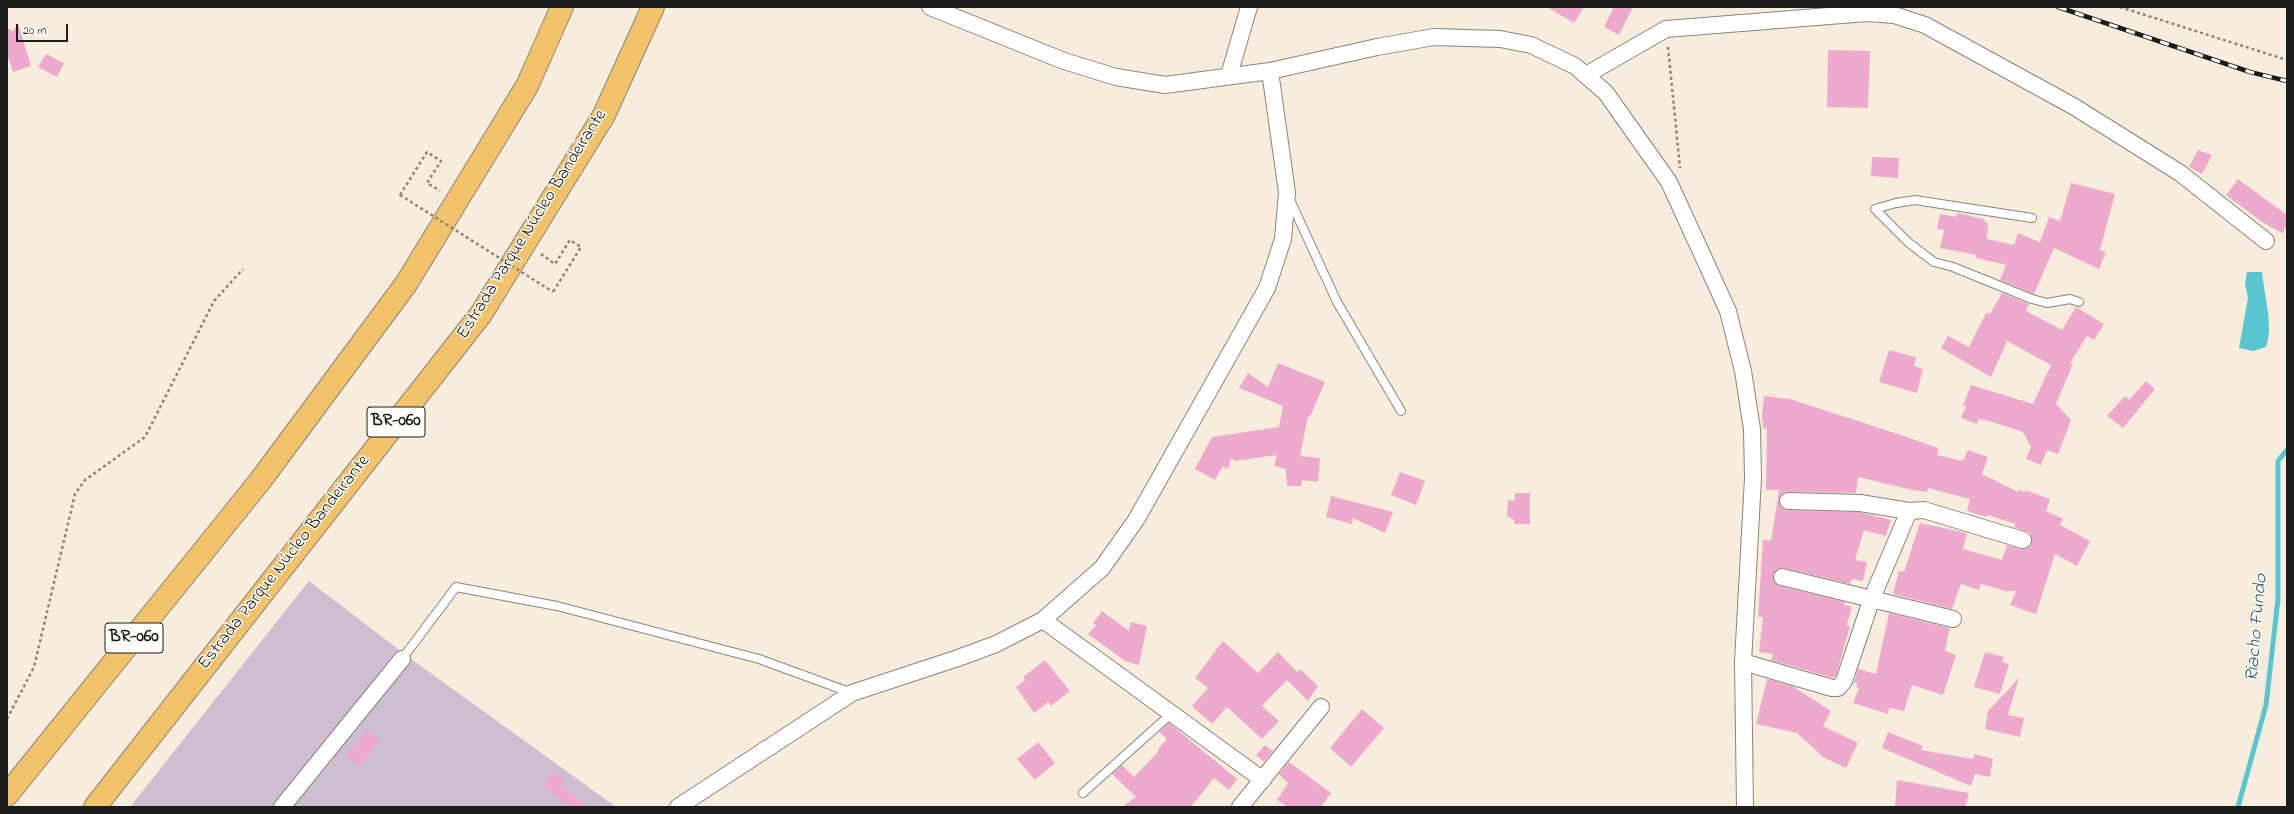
<!DOCTYPE html>
<meta charset="utf-8">
<style>
body{margin:0}
#map{position:relative;width:2294px;height:814px;overflow:hidden;background:#f8eddd;font-family:"Indie Flower",sans-serif}
canvas{display:block}
.frame{position:absolute;inset:0;border:8px solid #1c1c1c;pointer-events:none}
.scale{position:absolute;left:16px;top:24px;width:52px;height:18px;box-sizing:border-box;border:2px solid #1c1c1c;border-top:0;padding-left:5px;font-size:12px;line-height:14px;white-space:nowrap;color:#1c1c1c;-webkit-text-stroke:3px #fdfcf7;paint-order:stroke}
</style>
<div id="map">
<canvas width="2294" height="814"></canvas>
<div class="frame"></div>
<div class="scale">20 m</div>
</div>
<script>
const ctx = document.querySelector('canvas').getContext('2d');
ctx.lineJoin = 'round';
function fillPath(path, color) { ctx.fillStyle = color; ctx.fill(path, 'evenodd'); }
function trace(path, color, width, dash) { ctx.strokeStyle = color; ctx.lineWidth = width; ctx.lineCap = dash ? 'butt' : 'round'; ctx.setLineDash(dash || []); ctx.stroke(path); }
function write(font, color, halo, rows, align = 'center') {
  ctx.font = font + ' "Indie Flower",sans-serif'; ctx.lineWidth = 3; ctx.setLineDash([]); ctx.textBaseline = 'middle'; ctx.strokeStyle = halo; ctx.fillStyle = color; for (const [text, x, y, turn = 0] of rows) {
    ctx.save(); ctx.translate(x, y); ctx.rotate((+turn || 0) * Math.PI / 180); ctx.textAlign = isNaN(turn) ? turn : align; if (halo) ctx.strokeText(text, 0, 0); ctx.fillText(text, 0, 0); ctx.restore();
  }
}
fillPath(new Path2D(`
 M309 581 411 659 616 807H130Z`), '#cebed1');
fillPath(new Path2D(`
 M2247 272H2262C2264 294 2274 327 2266 347L2253 351 2239 348 2248 298 2245 284Z`), '#59c6d0');
trace(new Path2D(`
 M2238 807 2266 705 2278 599V461L2287 450`), '#59c6d0', 5);
fillPath(new Path2D(`
 M1547 7H1584L1574 23Z
 M1614 7H1633L1619 35 1604 27Z
 M18 23 31 66 13 72 7 54V28L13 31Z
 M1828 50 1870 51 1868 108 1827 107Z
 M46 54 64 63 57 77 38 67Z
 M2198 150 2212 155 2202 174 2189 167Z
 M1872 157 1899 158 1898 178 1871 176Z
 M2238 179 2287 215V226L2282 233 2262 222 2226 195Z
 M2071 183 2115 194 2100 250 2106 252 2099 269 2054 248 2034 294 2000 280 2006 265 1976 258V255L1940 248 1944 230 1937 229 1940 214 1956 217 1957 213 1983 219 1988 224 1987 239 2014 245 2018 233 2040 242 2049 217 2060 221Z
 M2002 293 2029 304 2026 311 2062 330 2076 307 2104 324 2094 340 2087 336 2070 363 2073 364 2056 404 2071 420 2058 454 2047 450 2041 465 2026 459 2031 447 2023 432 1989 421 1979 419 1977 424 1961 418 1966 406 1963 405 1971 385 2033 404 2051 365 2007 341 1991 377 1941 348 1948 336 1969 347 1986 313 1990 314Z
 M1889 350 1916 357 1914 366 1923 369 1917 393 1879 382Z
 M1278 363 1325 382 1310 417 1308 416 1300 456 1320 458 1318 482 1302 480 1301 486H1287L1286 469 1274 466 1277 455 1235 461 1231 458 1228 469 1223 466 1215 480 1195 469 1212 437 1279 427 1283 406 1239 388 1248 373 1268 387Z
 M2146 381 2155 389 2123 428 2107 416 2125 396 2129 400Z
 M1764 396 1790 399 1904 436 1938 448 1937 455 1963 461 1968 450 1988 457 1982 474 2018 492 2019 490 2025 492V490L2050 499 2046 511 2063 519 2060 525 2090 541 2077 566 2055 554 2036 614 2010 605 2016 591H2005L1981 584 1979 590 1961 584 1952 609 1893 594 1899 571 1904 572 1920 523 1967 533 1963 549 2002 560 2007 545 2021 549 2030 547 2032 538 2030 533 2014 527 2016 524 1988 515 1987 517 1967 511 1970 499 1928 488 1927 492 1908 489 1858 477 1856 493 1784 492 1779 501 1783 509 1787 510 1859 512 1891 520 1886 536 1864 530 1855 560 1867 562 1863 581 1852 579 1850 584 1784 568H1779L1773 574V580L1780 586 1845 602 1844 605 1852 607 1847 625 1850 626 1836 676 1833 678 1771 660 1773 654 1759 652 1763 617H1758L1763 540 1771 541 1779 490H1766L1767 429 1763 428 1762 416Z
 M1400 472 1425 481 1416 505 1391 495Z
 M1515 493H1530V524H1514V520L1507 516 1508 500 1515 501Z
 M1331 496 1393 512 1385 533 1353 518 1352 524 1326 517Z
 M1102 611 1129 631 1131 622 1147 626 1139 665 1125 661 1088 634 1096 625 1093 623Z
 M1889 613 1950 628 1945 651 1956 655 1943 695 1912 685 1904 711 1889 708 1888 714 1853 703 1859 688 1856 687 1858 683H1854L1858 669 1876 674Z
 M1223 641 1258 673 1278 652 1297 672 1300 669 1318 686 1308 701 1287 680 1262 706 1279 721 1262 739 1227 707 1212 724 1192 706 1208 688 1195 678Z
 M1985 652 2004 657 2002 662 2009 664 2000 694 1974 687Z
 M1045 660 1070 691 1051 706 1048 702 1034 713 1016 687 1025 680 1023 677Z
 M2019 678 2008 715 2024 718 2020 737 1985 729 1988 711Z
 M1767 679 1792 686 1831 711 1823 726 1858 743 1846 768 1823 757 1797 733 1756 724Z
 M1362 709 1384 728 1351 767 1330 748Z
 M1169 723 1237 779 1229 790 1214 778 1191 807H1122L1136 797 1112 774 1122 765 1134 777 1159 751 1158 749 1167 739 1159 732Z
 M367 730 380 740 360 766 346 756Z
 M1888 732 1923 746 1921 750 1973 759 1975 754 1993 759 1990 777 1975 774 1971 786 1882 748Z
 M1038 742 1055 763 1035 780 1017 759Z
 M1265 745 1273 751 1264 762 1256 755Z
 M1289 762 1331 793 1321 807H1288L1277 800 1288 783 1279 774Z
 M553 772 564 781 562 784 588 807H570L543 786Z
 M1897 780 1969 793 1965 807H1895Z`), '#edaacc');
const lane = new Path2D(`
 M1290 200 1337 302 1401 411
 M2032 218 1915 200 1896 203 1875 209 1909 243 1934 262 1953 267 2032 299 2047 303 2070 299 2079 302
 M402 659 456 587 557 606 759 659 852 693
 M1083 793 1172 713`);
const street = new Path2D(`
 M930 7 1064 61 1116 77 1165 85 1270 71 1377 47 1434 37 1500 39 1531 45 1575 66 1606 93 1669 182 1728 311 1743 371 1752 429 1753 478 1743 662 1745 807
 M1229 75 1249 7
 M1586 75 1666 29 1867 13 1894 15 1925 25 2073 106 2180 173 2266 241
 M1788 501 1860 503 1909 511
 M1782 577 1953 619
 M1043 620 1263 780
 M1743 662 1832 688H1838L1844 681 1872 598 1909 511 1924 510 2023 540
 M282 807 402 659
 M678 807 852 693 958 658 996 644 1043 620 1102 568 1136 520 1267 288 1283 239 1287 193 1270 71
 M1240 807 1321 707`);
const highway = new Path2D(`
 M7 795 260 481 406 284 527 86 562 7
 M95 807 481 314 604 115 653 7`);
trace(lane, '#8a847c', 10);
trace(street, '#8a847c', 18);
trace(highway, '#8a847c', 24);
trace(new Path2D(`
 M2120 7 2287 60
 M1668 47 1680 168
 M400 195 427 152 441 161 427 183 440 191
 M541 254 555 264 570 240 581 247 553 292
 M7 719 34 667 75 494 85 480 145 437 214 301 243 269`), '#8a847c', 2.5, [3, 3]);
trace(lane, '#fff', 8);
trace(street, '#fff', 16);
trace(highway, '#f2c36a', 22);
const rail = new Path2D(`
 M2058 7 2250 72 2287 81`);
trace(rail, '#1c1c1c', 4.5);
trace(rail, '#fdfcf7', 3, [9]);
trace(new Path2D(`
 M400 195 553 292`), '#8a847c', 2.5, [3, 3]);
for (const [x, y, w] of [
 [396,422,58],
 [134,638,58]
]) { const box = new Path2D(); box.roundRect(x - w / 2, y - 15, w, 30, 3); ctx.fillStyle = '#fdfcf7'; ctx.fill(box); trace(box, '#1c1c1c', 1); }
write('bold 17px', '#1c1c1c', null, [
 ["BR-060",396,422],
 ["BR-060",134,638]
]);
write('18px', '#1c1c1c', '#fdfcf7', [
 ["Estrada Parque Núcleo Bandeirante",533,225,-58],
 ["Estrada Parque Núcleo Bandeirante",285,563,-52]
]);
write('italic 19px', '#346064', '#fdfcf7', [
 ["Riacho Fundo",2258,628,-85]
]);
</script>
